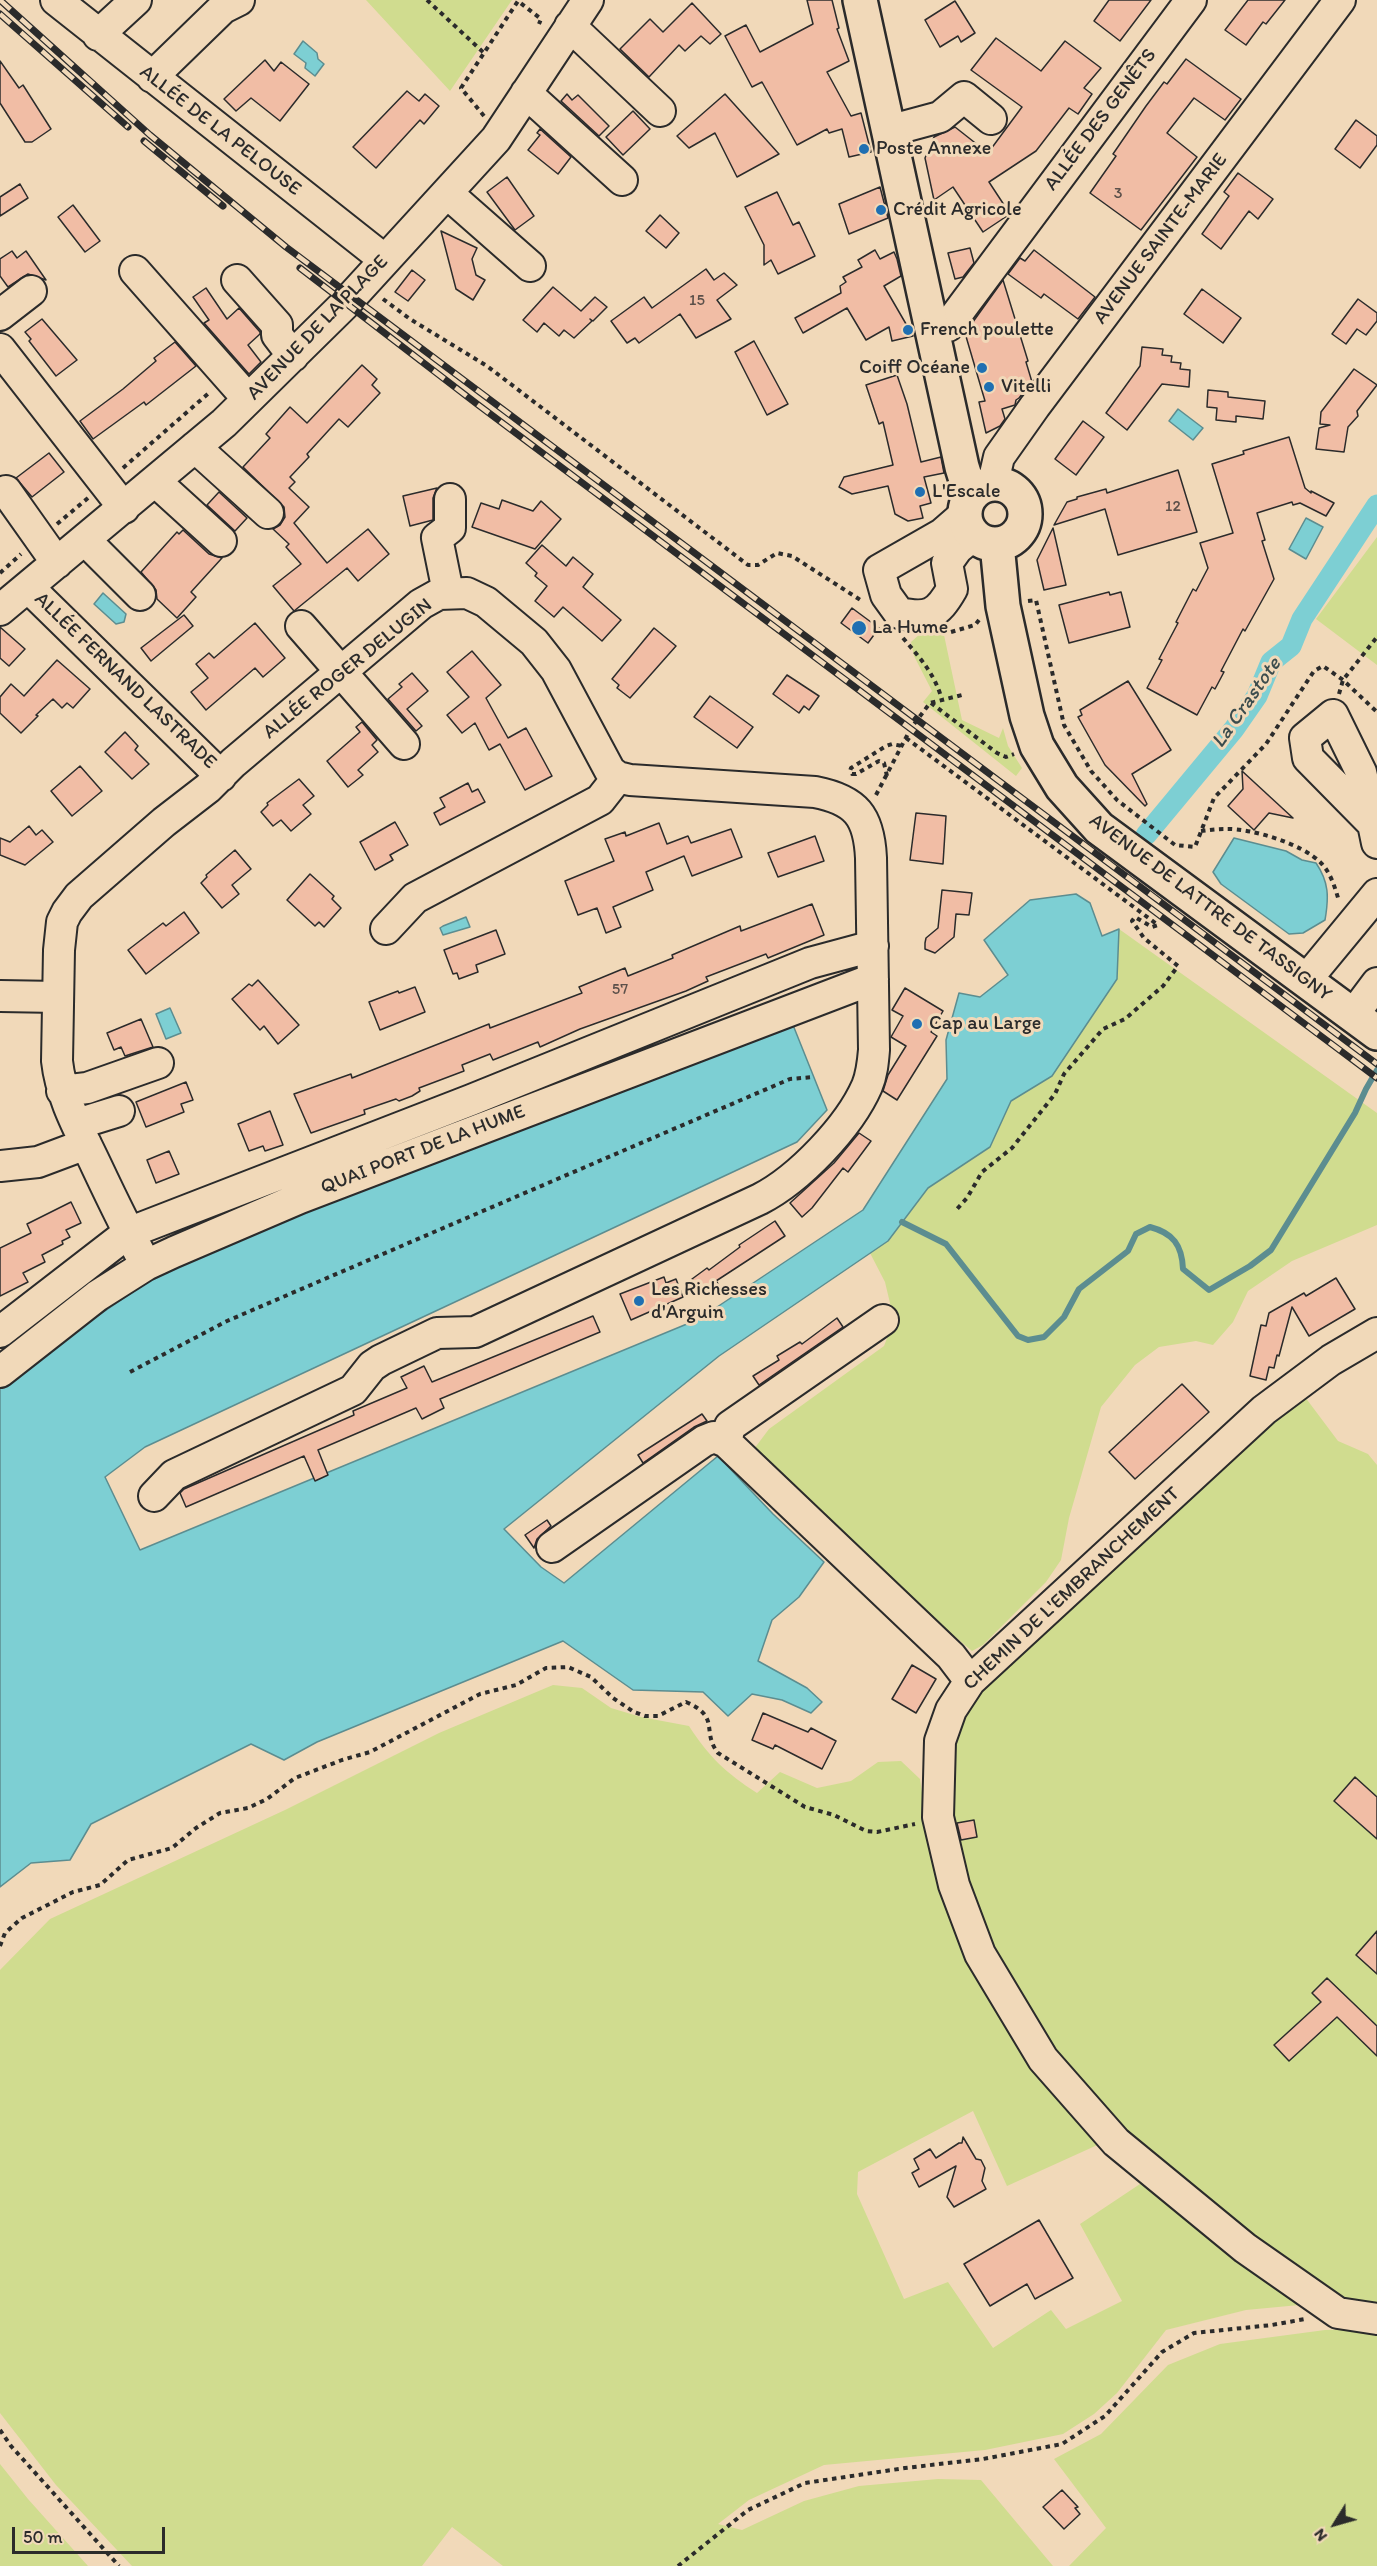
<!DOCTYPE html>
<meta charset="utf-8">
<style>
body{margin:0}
#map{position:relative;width:1377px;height:2566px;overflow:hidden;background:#f1d9b9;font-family:Itim,sans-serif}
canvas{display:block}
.north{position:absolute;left:1305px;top:2494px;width:60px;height:60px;-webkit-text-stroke:4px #f1d9b9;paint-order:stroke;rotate:233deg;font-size:16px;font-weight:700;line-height:24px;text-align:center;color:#2b2b2b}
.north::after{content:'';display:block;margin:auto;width:21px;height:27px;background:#2b2b2b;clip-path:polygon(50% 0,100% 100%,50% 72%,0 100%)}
.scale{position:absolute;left:12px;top:2527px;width:153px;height:27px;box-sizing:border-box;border:3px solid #2b2b2b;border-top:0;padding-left:8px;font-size:18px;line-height:21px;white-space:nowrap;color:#2b2b2b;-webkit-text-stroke:4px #f1d9b9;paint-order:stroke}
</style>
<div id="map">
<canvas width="1377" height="2566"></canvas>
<div class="north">N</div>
<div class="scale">50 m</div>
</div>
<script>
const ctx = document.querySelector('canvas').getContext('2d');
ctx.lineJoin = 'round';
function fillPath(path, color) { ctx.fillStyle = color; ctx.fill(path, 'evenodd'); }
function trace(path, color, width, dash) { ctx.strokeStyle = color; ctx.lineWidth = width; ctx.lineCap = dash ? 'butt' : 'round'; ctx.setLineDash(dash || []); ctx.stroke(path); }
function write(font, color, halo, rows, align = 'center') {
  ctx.font = font + ' Itim,sans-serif'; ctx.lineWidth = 6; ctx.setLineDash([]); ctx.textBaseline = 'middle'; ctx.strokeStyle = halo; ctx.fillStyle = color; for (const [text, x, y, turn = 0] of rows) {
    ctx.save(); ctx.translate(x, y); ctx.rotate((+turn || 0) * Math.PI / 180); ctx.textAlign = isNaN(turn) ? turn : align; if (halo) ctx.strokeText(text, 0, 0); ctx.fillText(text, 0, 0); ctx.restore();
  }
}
fillPath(new Path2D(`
 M366 0H512L450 91Z
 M1377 537V665L1316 619Z
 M940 616 962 720 999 738 1003 728 1008 746 1022 768 1016 776 923 702 932 691 914 656 911 642Z
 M1119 929 1377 1113V1225L1292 1261 1248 1291 1233 1322 1213 1345 1196 1341 1159 1347 1135 1365 1101 1407 1069 1518 1061 1560 1046 1582 983 1645 972 1651 874 1568 754 1449 769 1429 884 1346 894 1320 885 1282 870 1253 888 1241 928 1188 990 1147 1011 1101 1052 1076 1117 979Z
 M1296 1385 1338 1441 1368 1454 1377 1465V2319L1245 2248 1043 2059 954 1885 944 1726Z
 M553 1685 582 1688 611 1708 641 1717 689 1726C709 1757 726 1773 757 1793L780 1772 817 1788 851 1781 878 1762 901 1761 920 1779 932 1860 984 1985 1104 2142 1007 2186 973 2111 858 2172 857 2194 904 2299 948 2282 993 2348 1051 2310 1066 2329 1122 2301 1080 2224 1146 2180 1310 2304 1246 2310 1166 2330 1117 2393 1094 2414 1063 2434 985 2450 824 2465 749 2500 718 2524 742 2530 804 2501 859 2486 938 2479 981 2480 1053 2566H503L452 2527 422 2566H132L56 2485 0 2413V1970L50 1919 285 1810 439 1733Z
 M1354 2329 1377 2333V2566H1069L1106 2528 1054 2459 1101 2434 1168 2365 1220 2344 1325 2330Z
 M0 2464 28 2499 88 2566H0Z`), '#d0dc8f');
const water = new Path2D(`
 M303 41 317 53 318 59 324 64 315 76 305 68 306 63 294 54Z
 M1178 409 1203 428 1193 440 1169 421Z
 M1306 518 1323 527 1306 559 1289 549Z
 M103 593 126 614 124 622 116 624 94 604Z
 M1234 838 1286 851 1302 860 1316 863C1329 882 1329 897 1325 920L1303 933 1289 934 1221 884 1213 872Z
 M1076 894 1090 903 1102 936 1119 929 1117 979 1052 1076 1011 1101 990 1147 928 1188 888 1241 719 1356 504 1529 541 1567 564 1583 718 1456 773 1514 824 1562 799 1597 772 1620 758 1661 807 1688 822 1702 811 1713 782 1700 752 1694 728 1716 703 1692 633 1690 563 1641 317 1742 284 1760 251 1744 91 1824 70 1860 31 1863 0 1887V1382L186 1256 793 1025 827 1110 797 1142 145 1447 105 1477 140 1550 699 1319 863 1210 947 1079 946 1040 959 993 980 997 1008 975 984 940 1030 900Z
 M466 917 470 927 443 935 440 928 443 926Z
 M170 1008 181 1033 166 1039 156 1014Z`);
fillPath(water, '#7dcfd3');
trace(water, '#5c8d90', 1.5);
trace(new Path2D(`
 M902 1222 946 1244 1018 1336 1028 1340 1044 1337 1064 1317 1079 1289 1128 1251 1136 1234 1150 1227C1173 1233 1182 1245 1183 1269L1209 1290 1250 1266 1271 1250 1355 1113 1366 1089 1377 1070`), '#5c8d90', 6);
trace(new Path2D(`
 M1146 835 1234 729 1257 696 1271 662 1291 646 1302 619 1377 505`), '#7dcfd3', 21);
const building = new Path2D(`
 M807 0H832L839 28 837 29 849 61 827 72 851 116 861 113 871 152 849 157 842 129 829 133 827 129 797 145 762 82 752 87 725 36 746 25 760 52 813 24Z
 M1109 0H1151L1120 41 1094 21Z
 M1248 0H1285L1266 24 1263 22 1246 45 1225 30Z
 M955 1 975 33 961 42 958 36 940 47 925 20Z
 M692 3 721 34 710 44 701 36 685 51 679 45 649 77 620 49 650 19 663 32Z
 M996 38 1041 71 1065 41 1101 68 1084 88 1092 94 1078 114 1069 108 1036 151 989 182 1010 214 983 232 953 187 934 200 925 158 934 137 955 127 988 153 1022 107 971 70Z
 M1186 59 1241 99 1225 120 1194 98 1167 133 1197 157 1141 230 1090 193 1116 156 1113 154 1146 106 1164 82 1167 84Z
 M265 60 274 71 281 62 309 84 280 121 251 98 236 111 224 99Z
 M0 61 19 88 23 85 51 129 32 142H25L0 103Z
 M407 91 419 101 425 94 439 106 424 124 420 120 376 168 353 147Z
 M567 94 572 100 578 95 609 126 599 136 561 101Z
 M725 94 779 154 737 177 715 133 689 148 677 136Z
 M633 111 650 129 623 155 606 137Z
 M1356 120 1377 136V145L1360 168 1335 149Z
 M540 129 571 157 558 174 528 150 540 135 537 133Z
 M1238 173 1273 199 1258 219 1249 211 1221 249 1202 234 1229 196 1224 192Z
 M507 177 534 216 515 230 487 192Z
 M20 184 28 198 0 216V197Z
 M880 187 888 218 849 234 839 204Z
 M777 192 793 225 799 222 815 256 778 274 771 260 764 265V245L745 207Z
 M73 205 100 241 85 252 58 217Z
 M660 215 679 233 666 248 646 231Z
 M441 231 477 248 472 259 476 275 485 280 473 300 456 289Z
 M970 248 974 263 963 277 955 279 948 253Z
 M875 250 880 259 894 252 897 259 901 276 884 286 913 336 892 341 889 327 866 340 847 308 803 333 795 318 841 293 840 286 846 282 843 277 862 267 858 260Z
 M1034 250 1095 297 1078 319 1044 294 1041 298 1008 274 1020 258 1025 261Z
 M12 251 17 258 26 251 46 280 28 274 8 287 0 276V259Z
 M706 269 714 280 724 273 737 285 717 300 731 319 696 338 680 314 639 343 635 338 627 343 611 321 644 297 652 308Z
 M412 270 425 280 408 301 395 292Z
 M1003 280 1028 361 1026 362 1032 382 1019 398 1016 400 1015 405 1002 409 1005 419 1000 426 986 433 979 402 985 401 965 333Z
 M553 287 581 311 595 297 607 307 593 321 590 319 592 321 574 338 564 330 559 336 544 323 537 332 523 320Z
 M206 288 227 319 239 308 260 332V334L248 345 261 362 249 374 204 323 209 320 193 297Z
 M1202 289 1241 318 1223 343 1184 314Z
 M1358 299 1377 313V321L1366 335 1357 329 1346 344 1332 334Z
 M42 319 77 360 56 376 29 341 31 339 25 332Z
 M754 341 788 404 767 415 735 352Z
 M175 342 196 366 146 405 144 402 93 439 80 421 123 389 156 361 154 358Z
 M1142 347 1163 349 1162 355 1172 356 1171 362 1181 363 1180 369 1190 370 1189 387 1162 384 1127 430 1106 413 1140 366Z
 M362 365 377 379 372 385 380 393 348 427 339 419 307 454 309 457 290 477 295 482 289 488 309 507 294 523 327 563 368 529 389 554 358 581 347 568 294 611 273 586 301 564 286 547 289 544 273 529 280 525 285 517 284 507 243 467 270 438 266 434 290 407 307 423Z
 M1354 369 1377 385 1357 411 1358 416 1348 427 1344 452 1316 449 1319 428 1330 425 1320 424 1321 412Z
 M897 375 907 404 921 462 941 457 944 473 924 477 931 503 920 506 923 518 908 521 895 514 888 486 852 494 839 487 844 477 893 465 883 422 879 424 866 385Z
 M1208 390 1228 392V397L1265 401 1263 419 1236 416V422L1216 420 1217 408 1207 407Z
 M1083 421 1104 437 1076 475 1055 459Z
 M1289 437 1305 488 1311 493V491L1334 503 1326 516 1300 503 1293 505 1292 502 1257 513 1265 540 1262 541 1274 579 1245 631 1243 629 1221 671 1224 672 1215 689 1212 687 1197 715 1147 688 1162 660 1159 659 1178 623 1176 622 1193 589 1196 591 1208 568 1200 543 1233 533 1212 464 1244 454 1243 451Z
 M49 453 64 472 32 497 16 478Z
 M1178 470 1197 532 1118 555 1105 509 1054 525 1067 502 1077 499V497L1106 489 1107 493Z
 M437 488 433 498V520L410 526 403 496Z
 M219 492 247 518 235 531 207 505Z
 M502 500 533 511 541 501 561 519 535 549 472 527 481 503 499 509Z
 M1053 528 1066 585 1044 590 1037 560Z
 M183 530 209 554 222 558 191 592 196 597 177 618 157 599 156 590 141 572 177 532 179 534Z
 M542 545 566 566 573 557 593 574 583 587 621 620 602 641 563 607 554 617 535 601 547 586 535 576 537 573 526 563Z
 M1109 592 1110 595 1121 592 1130 627 1069 643 1059 605Z
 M852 608 879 628 868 643 841 623Z
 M184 615 193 626 151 661 141 648Z
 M255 623 285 658 263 677 255 668 206 710 191 692 208 678 196 664 209 653 214 658Z
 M0 627 25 649 9 666 0 658Z
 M654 628 676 646 630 698 617 688 619 685 612 679Z
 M472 651 501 685 486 698 508 738 526 728 552 776 525 790 500 744 489 750 475 723 462 733 447 715 469 697 447 672Z
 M57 660 90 689 73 708 67 703 62 708 53 699 36 715 38 716 21 733 0 713V697L11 684 24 696Z
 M412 673 428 691 407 709 422 726 416 731 388 699 402 687 399 684Z
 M787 675 819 696 809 710 804 706 799 713 773 694Z
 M1128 681 1171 750 1132 774 1147 804 1145 806 1105 765 1078 717 1082 715 1080 710Z
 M710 696 753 727 737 748 694 717Z
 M362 722 377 740 372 745 378 752 358 770 363 775 348 787 327 761 360 732 356 727Z
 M125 732 138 746 135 750 149 764 132 779 105 752Z
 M80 766 102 791 72 816 51 791Z
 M1242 771 1293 818 1269 813 1254 830 1228 806 1243 789Z
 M299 779 314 796 303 805 311 814 291 831 281 820 273 826 261 812 268 805 267 803Z
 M468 783 472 792 478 789 485 802 440 825 434 813 445 807 440 798Z
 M916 813 946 816 943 864 910 860Z
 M395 822 408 845 390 855 393 860 375 870 360 842Z
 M659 823 667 844 688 836 691 843 731 829 742 857 692 876 684 856 646 872 653 890 613 907 621 927 606 933 597 908 578 915 565 881 614 861 605 839 625 832 626 836Z
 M29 826 36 835 42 830 53 842 25 865 0 855V838L10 842Z
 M815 836 824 861 778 877 768 853Z
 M235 850 251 869 232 885 239 894 222 908 201 883 207 877 206 875Z
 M310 874 334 896 332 899 341 908 324 927 319 922 315 926 287 900Z
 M942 890 972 893 969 915 956 914 954 937 935 953 925 949V943L926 938 938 928Z
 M812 904 824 935 768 958 766 954 706 977 708 981 686 991 580 1029 540 1047 538 1042 493 1060 490 1054 462 1065 464 1071 419 1088 420 1091 412 1096 399 1101 396 1099 364 1110 365 1114 311 1133 294 1094 351 1074 352 1078 489 1024 490 1028 582 993 579 987 625 968 628 976 673 958 672 955 740 926 741 931Z
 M184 912 199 933 146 974 128 950 163 923 166 926Z
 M496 930 505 954 476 965 478 972 459 979 457 973 453 974 444 950Z
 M258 980 299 1025 278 1044 264 1026 260 1030 232 999 249 984 252 986Z
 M415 987 425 1012 380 1030 369 1002 398 991 399 993Z
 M905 988 943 1011 931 1032 937 1036 897 1100 883 1091 888 1075 906 1046 891 1037 903 1016 892 1010Z
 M141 1019 153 1047 125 1056 121 1047 114 1050 107 1033Z
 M186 1082 193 1100 181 1104 184 1112 146 1127 136 1102Z
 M270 1111 283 1145 265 1151 263 1146 249 1151 238 1124Z
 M859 1133 871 1141 848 1172 843 1168 812 1208 802 1217 790 1203 834 1163Z
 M169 1151 179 1174 156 1183 147 1160Z
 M71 1202 81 1223 66 1230 70 1237 62 1241 63 1244 42 1255 45 1262 23 1273 28 1282 0 1296V1248L31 1233 27 1224Z
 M775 1221 785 1236 716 1281 721 1288H709L701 1294 692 1279 707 1268 709 1270 740 1247 739 1245Z
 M664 1277 666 1283 676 1279 683 1297 631 1320 620 1294Z
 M1336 1278 1355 1309 1309 1336 1292 1307 1279 1356 1277 1355 1274 1368 1269 1367 1266 1380 1250 1376 1261 1325 1266 1326 1269 1313 1304 1293 1306 1296Z
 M593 1316 600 1332 440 1399 444 1408 422 1419 416 1408 318 1450 328 1475 315 1481 304 1456 186 1507 180 1493 184 1489 354 1415 353 1411 407 1388 401 1377 424 1366 432 1382Z
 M837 1318 843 1327 759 1385 753 1376 779 1360 777 1356 800 1342 802 1344Z
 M1182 1384 1209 1412 1135 1479 1109 1452Z
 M702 1414 707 1421 694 1427 643 1463 638 1455Z
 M547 1520 551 1526 537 1539 534 1548 525 1535Z
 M912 1665 936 1679 916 1713 892 1699Z
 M763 1713 808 1732 811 1728 836 1741 822 1769 775 1745 773 1749 752 1740Z
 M1355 1777 1377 1797V1839L1334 1801Z
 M974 1820 977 1837 961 1840 957 1823Z
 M1377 1931V1974L1356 1955Z
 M1327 1978 1377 2026V2056L1337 2017 1289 2061 1274 2045 1321 2002 1312 1993Z
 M963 2137 976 2159 981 2160 985 2168 982 2181 986 2189 954 2207 947 2197 956 2166 919 2187 912 2173 919 2169 914 2159 930 2149 936 2158 959 2143H962Z
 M1039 2220 1073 2278 1035 2299 1027 2284 990 2306 964 2264Z
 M1062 2490 1078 2507 1075 2508 1080 2514 1064 2529 1043 2507Z`);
fillPath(building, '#f1bda5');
trace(building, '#2b2b2b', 1.5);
const minor = new Path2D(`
 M56 0 385 260
 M570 26 660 111
 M98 35 136 0
 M152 77 223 8 239 0
 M526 93 622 180
 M903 127 940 117 964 97 991 119
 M447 193 530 266
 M135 271 248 399
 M237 280 277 325V335L293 356
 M0 315 31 291
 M948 326 1191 0
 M0 349 124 508
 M195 447 268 513
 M155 481 221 541
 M993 483 999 457 1035 406 1340 0
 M6 491 57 563
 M965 514 942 534 879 570 886 595 899 613C928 619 937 615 952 589L947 563 957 549 974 535
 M85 540 140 595
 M28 587 221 776
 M448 592 437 538 450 528V499
 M0 610 224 423 345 304 496 139 588 0
 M301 626 404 744
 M1373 824 1308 758 1305 738 1333 715 1361 772 1372 819 1377 843
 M386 929 415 898 600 800 618 777
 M1306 980 1377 894
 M0 996 58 997
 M1353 1015 1377 983
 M62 1091 87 1088 158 1063
 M77 1124 119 1111
 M0 1166 38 1162 86 1144
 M146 1265C128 1232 112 1199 96 1165 80 1131 61 1098 57 1061L59 950 62 922 67 912 79 896 164 822 208 788 233 763 421 604 439 594 467 593 486 602 534 642 556 670 610 771 618 777 630 780 815 792C856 800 869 816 871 858L874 1050C873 1062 872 1074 867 1086 849 1127 799 1179 760 1199L475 1332 437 1333 381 1360 372 1366 353 1390 174 1475 154 1496
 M0 1332 128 1233 471 1100 810 963 873 946
 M1377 1333 1331 1360 1264 1410 970 1681 951 1710 940 1741 938 1817 954 1885 980 1954 1043 2059 1116 2142 1245 2248 1338 2313 1377 2319
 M0 1372 97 1296 146 1265 174 1252 300 1198 873 979
 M726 1442 730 1426 883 1320
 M552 1547 704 1441 714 1437 726 1442 951 1656 970 1681`);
const major = new Path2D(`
 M860 0 962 467 971 496
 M965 514a30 30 0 1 1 60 0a30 30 0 1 1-60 0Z
 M997 544 1003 606 1027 716 1037 746 1062 787 1099 828 1377 1033`);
trace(minor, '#2b2b2b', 34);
trace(major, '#2b2b2b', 38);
trace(new Path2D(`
 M427 0 484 53
 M484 116 461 88 518 1 541 19 539 24
 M383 299 410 319 487 366 748 565H758L777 553 792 556 862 601
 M123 468 210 392
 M57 524 88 498
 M0 573 21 554
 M1028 601 1036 600 1064 725 1091 771 1117 800 1175 845 1195 847 1214 798 1266 744 1314 671 1323 666 1343 680 1377 712
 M951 632 975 625 979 620
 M903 638C920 658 935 674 942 700
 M1339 694 1343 680 1377 637
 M931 703 997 753 1006 757 1014 754
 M906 738 1158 925 1152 927 1135 917 1132 921 1144 938 1178 966 1163 986 1125 1019 1103 1029 1064 1074 1055 1094 1012 1148 982 1172 967 1198 957 1209
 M887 776 884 763 879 761 856 774H852L850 771 851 768 886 746 892 744 902 746
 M876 795 911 728 930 703 962 695
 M1201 831C1209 830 1217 829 1225 829 1251 828 1303 844 1321 863 1331 873 1335 888 1339 901
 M130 1372 227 1321 790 1079 814 1077
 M0 1946 5 1933 22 1918 73 1892 100 1885 128 1860 172 1848 196 1828 220 1813 248 1808 267 1799 295 1778 342 1760 370 1752 480 1694 516 1685 546 1668 568 1667 591 1677 613 1698 634 1712 645 1716H658L686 1702C721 1717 701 1731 718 1753L805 1807 834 1815 866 1831 877 1832 915 1824
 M0 2430 11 2446 119 2566
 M678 2566 748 2510 805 2483 905 2468 983 2459 1062 2444 1105 2416 1162 2352 1194 2333 1272 2325 1305 2319`), '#2b2b2b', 4, [4.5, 4.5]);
trace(minor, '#f1d9b9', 30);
trace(major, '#f1d9b9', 33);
const rail = new Path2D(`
 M0 0 150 135 286 247 1377 1064
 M0 14 128 127
 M144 141 223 206
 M300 268 477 404 1377 1078`);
trace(rail, '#2b2b2b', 7);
trace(rail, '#f1d9b9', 4.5, [14]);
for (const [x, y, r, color] of [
 [864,149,6,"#1f6fb2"],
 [881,210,6,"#1f6fb2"],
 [908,330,6,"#1f6fb2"],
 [982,368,6,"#1f6fb2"],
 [989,387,6,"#1f6fb2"],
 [920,492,6,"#1f6fb2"],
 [859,628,8,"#1f6fb2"],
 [917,1024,6,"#1f6fb2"],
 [639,1301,6,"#1f6fb2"]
]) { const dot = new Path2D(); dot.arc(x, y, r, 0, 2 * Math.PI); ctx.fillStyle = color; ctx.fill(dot); trace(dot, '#f1d9b9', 2); }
write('16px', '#5c504a', null, [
 ["3",1118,194],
 ["15",697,301],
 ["12",1173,507],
 ["57",620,990]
]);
write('20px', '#2b2b2b', '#f1d9b9', [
 ["ALLÉE DES GENÊTS",1101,120,-53],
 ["ALLÉE DE LA PELOUSE",220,131,38],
 ["AVENUE SAINTE-MARIE",1161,239,-53],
 ["AVENUE DE LA PLAGE",318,328,-46],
 ["ALLÉE ROGER DELUGIN",348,669,-39],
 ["ALLÉE FERNAND LASTRADE",125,681,44],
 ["AVENUE DE LATTRE DE TASSIGNY",1210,908,37],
 ["QUAI PORT DE LA HUME",423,1150,-21],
 ["CHEMIN DE L'EMBRANCHEMENT",1072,1589,-43]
]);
write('20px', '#2b2b2b', '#f1d9b9', [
 ["Poste Annexe",876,149],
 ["Crédit Agricole",893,210],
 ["French poulette",920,330],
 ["Coiff Océane",970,368,"right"],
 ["Vitelli",1001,387],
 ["L'Escale",932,492],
 ["La Hume",872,628],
 ["Cap au Large",929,1024],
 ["Les Richesses",651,1290],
 ["d'Arguin",651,1313]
], 'left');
write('italic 21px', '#3b4c4d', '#f1d9b9', [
 ["La Crastote",1247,703,-55]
]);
</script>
